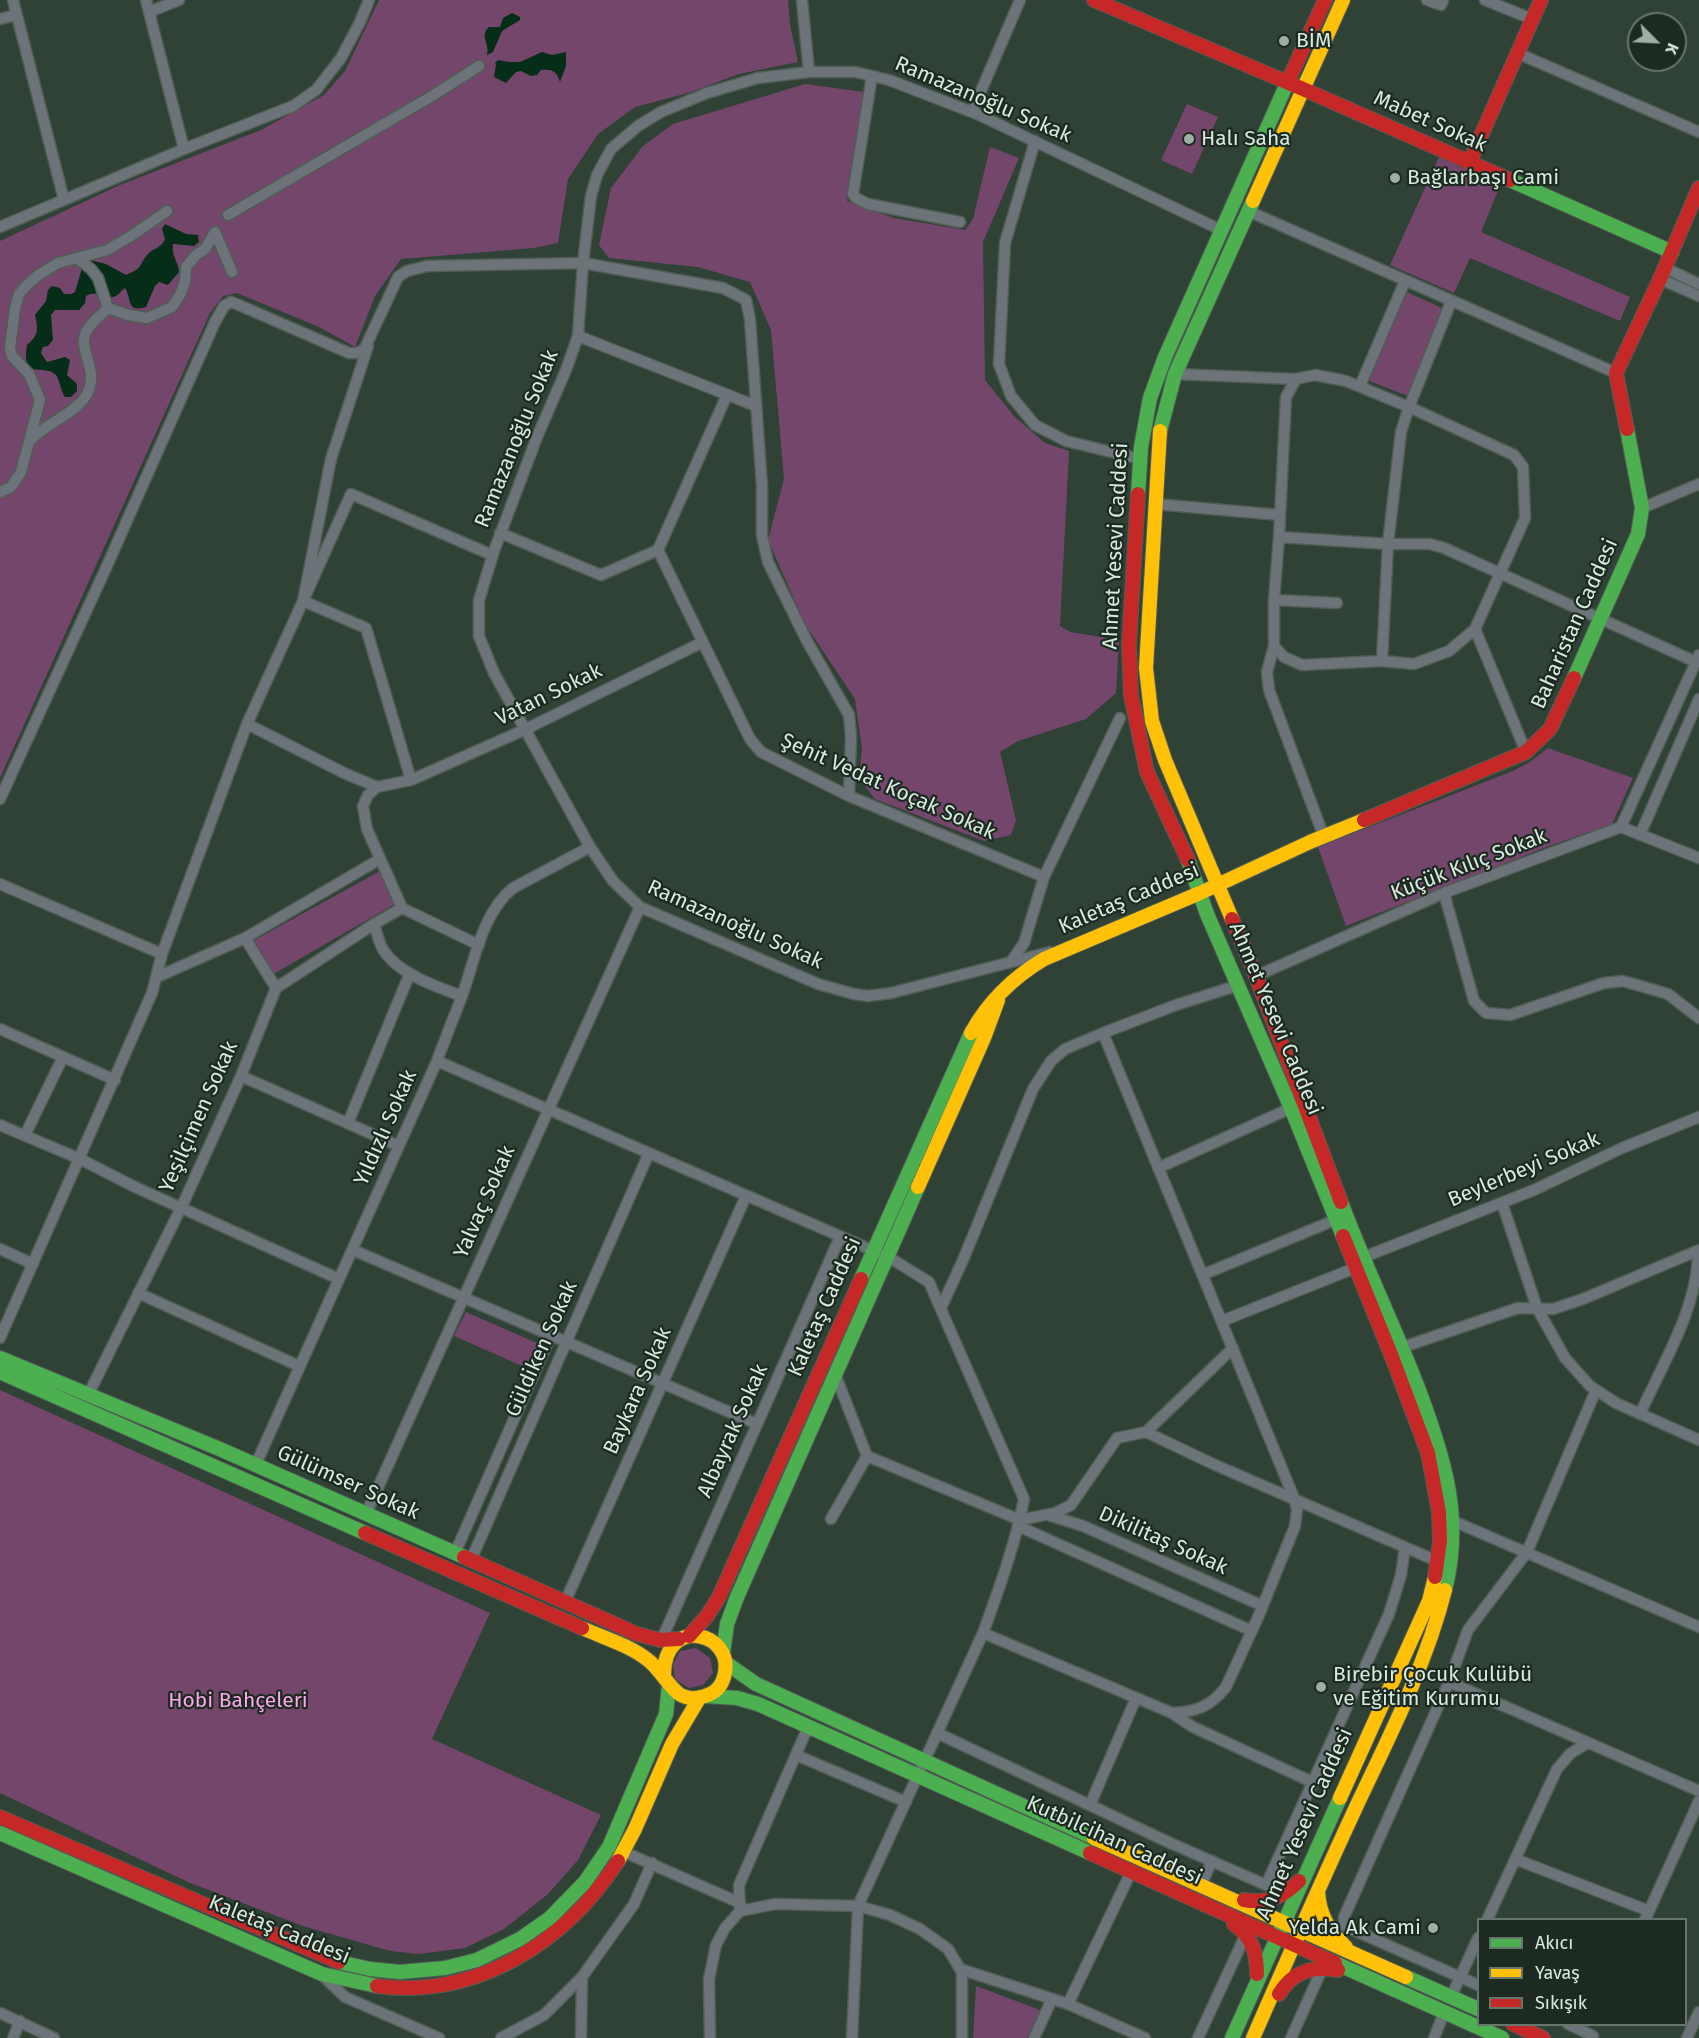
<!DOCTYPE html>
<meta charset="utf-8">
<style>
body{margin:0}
#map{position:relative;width:1699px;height:2038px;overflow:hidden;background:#304136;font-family:"Fira Sans",sans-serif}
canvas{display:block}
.legend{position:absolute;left:1477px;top:1918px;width:210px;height:108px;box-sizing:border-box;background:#1c2a21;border:2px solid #67766c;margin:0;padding:8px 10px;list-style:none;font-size:18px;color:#d8e9dd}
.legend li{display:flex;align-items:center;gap:12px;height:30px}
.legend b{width:30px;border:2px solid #67766c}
.north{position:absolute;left:1627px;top:12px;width:60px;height:60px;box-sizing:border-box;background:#1c2a21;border:2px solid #67766c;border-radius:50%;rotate:114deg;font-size:16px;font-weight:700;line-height:24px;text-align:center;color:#d8e9dd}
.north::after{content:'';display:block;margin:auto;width:21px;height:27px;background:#9daea3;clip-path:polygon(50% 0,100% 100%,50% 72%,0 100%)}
</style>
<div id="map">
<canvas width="1699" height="2038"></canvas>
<ul class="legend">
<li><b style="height:8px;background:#4caf50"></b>Akıcı</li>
<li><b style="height:8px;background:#ffc107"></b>Yavaş</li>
<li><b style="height:8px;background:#c62828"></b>Sıkışık</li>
</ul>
<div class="north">K</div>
</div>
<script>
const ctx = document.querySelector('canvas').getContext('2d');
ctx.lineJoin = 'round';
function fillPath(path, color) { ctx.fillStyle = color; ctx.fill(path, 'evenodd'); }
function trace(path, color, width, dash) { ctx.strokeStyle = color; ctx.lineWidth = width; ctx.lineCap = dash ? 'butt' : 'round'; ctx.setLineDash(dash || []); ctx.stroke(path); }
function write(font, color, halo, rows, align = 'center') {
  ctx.font = font + ' "Fira Sans",sans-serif'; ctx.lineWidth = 4.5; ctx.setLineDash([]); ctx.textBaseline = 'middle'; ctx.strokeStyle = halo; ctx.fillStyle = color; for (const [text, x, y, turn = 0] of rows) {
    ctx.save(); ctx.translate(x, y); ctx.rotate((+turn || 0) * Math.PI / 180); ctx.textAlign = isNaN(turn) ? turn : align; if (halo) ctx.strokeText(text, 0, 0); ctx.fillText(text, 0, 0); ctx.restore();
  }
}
fillPath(new Path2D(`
 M379 0H788L790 25 798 62 739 74 688 93 635 107 598 134 568 179 558 243 534 248 401 259 375 296 355 347 319 327 237 293 223 296 210 313 0 778V241L120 185 261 130 324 95 345 71Z
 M805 84 864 92 847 201 894 218 965 230 973 219 990 147 1019 158 983 242 985 380 1015 417 1045 443 1069 451 1060 626 1070 632 1119 640 1116 693 1086 719 1018 741 1000 752 1016 820 1011 835 984 841 875 799 859 778 862 749 855 699 805 624 768 540 784 479 771 330 750 282 698 267 609 258 599 245 611 188 643 146 673 124Z
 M1187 104 1218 117 1192 174 1161 160Z
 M1439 157 1500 186 1481 232 1630 297 1620 321 1470 258 1454 293 1390 265Z
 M1407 292 1442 308 1408 396 1369 381Z
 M1548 748 1633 778 1612 824 1549 846 1346 926 1318 847 1513 771 1530 762Z
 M382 870 398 902 270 976 251 942Z
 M466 1312 539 1344 529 1369 454 1336Z
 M0 1390 490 1613 432 1739 601 1815 578 1860 548 1894 504 1929 465 1948 419 1954 390 1951 303 1926 190 1883 0 1793Z
 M696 1648 710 1658 713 1673 703 1685 689 1688 675 1679 673 1664 680 1651Z
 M976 1986 1040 2010 1027 2038H973Z`), '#75466c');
fillPath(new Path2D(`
 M512 13 520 17V20L502 31 493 52 487 55C490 43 479 36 489 27H500L503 18Z
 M542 52 552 55 566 52V66L560 82C557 71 552 69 541 70L537 75 531 76 521 71 516 72 506 83 494 77 496 65 495 63 498 60 509 62H520Z
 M165 224 186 234 198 235 199 242 194 246 173 244C171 255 178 261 179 272L168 285 159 282 155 286 146 307C126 313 132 299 125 288 120 291 118 297 112 297 101 297 97 290 86 296L85 303 79 310H55L51 315 53 340 48 346 43 347 41 353 47 362 65 357 70 360 67 375 77 384V391L71 397H65C60 390 60 379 55 374 43 364 21 381 27 345 39 335 38 329 35 315L46 301 48 290 52 286 60 288 64 294H71L75 292 82 268 90 260 106 264 126 275C144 267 137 268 147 255 152 248 161 249 165 239L162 229Z`), '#062d18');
const street = new Path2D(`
 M13 0 64 200
 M146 0 184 149
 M802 0 809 72
 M1427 0 1441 5 1443 0
 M1485 0 1532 19
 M149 12 179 0
 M0 19 16 15
 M1517 53 1699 132
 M872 76 853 194 856 198 868 204 960 222
 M972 112 1020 0
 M1035 141 1005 243 999 364 1011 396 1035 425 1066 441 1140 459
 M1248 211 1616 373
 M228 215 432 96 479 66
 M0 227 184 149 293 106 316 90 341 58 360 22 369 0
 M77 258 91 269 98 278 108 308
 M1665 268 1699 284
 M1660 279 1699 296
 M578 336 756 406
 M1175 374 1296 379
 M1360 386 1405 281
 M31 440C46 423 73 415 86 396 101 370 77 351 86 332 90 323 101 315 108 308L128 315 147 318 172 307 180 295 185 282 186 267 196 255 205 249 215 232 232 272
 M0 492 11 487 21 472 40 400 29 374 12 356 10 348 15 308 19 294 26 286 37 276 58 263 107 250 131 236 167 211
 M1155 504 1280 515
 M1642 508 1699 484
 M500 533 601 575 658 550
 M1279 537 1286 397 1296 379 1315 375 1346 381 1409 407 1401 432 1388 544 1382 661 1302 665 1284 657 1274 646V600L1279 537 1388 544H1430L1444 548 1696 662
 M658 550 750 739 761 752 849 796 1044 877
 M658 550 727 395
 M1274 600 1337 603
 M1475 629 1526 752
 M1274 646 1267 672 1269 690 1324 837
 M1382 661 1414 664 1449 651 1475 629 1525 518 1523 467 1514 455 1409 407 1451 302
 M247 724 344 773 377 787
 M411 780 366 628 303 601 351 494 492 555
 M0 799 106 568 215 322 224 306 231 302 239 305 349 353H356L364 350 398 277 407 271 427 266 583 263 723 288 746 300 750 319 762 486V536L768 562 807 641 849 715 851 737 849 796
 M1621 827 1699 655
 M1640 835 1699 699
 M0 884 162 954
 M1444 893 1474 1001 1486 1013 1510 1015 1604 983 1623 981 1668 994 1699 1018
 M374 924C377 933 379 944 384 951 399 974 437 987 462 996
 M245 938 276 988
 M479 945 402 908 367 829 363 806 368 795 377 787 411 780 524 730 703 642
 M1050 952 891 993 868 996 854 994 818 984 640 907 613 881 590 847 494 673 479 636V600L494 551 537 437 566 370 578 336 583 263 591 196 597 175 611 149 638 126 661 112 707 93 758 78 809 72H855L889 80 977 114 1221 230
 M1011 962 1024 943 1044 877 1120 718
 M1256 976 1444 893 1621 827 1699 858
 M157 977 245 938 380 859
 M0 1029 115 1080
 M1103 1033 1294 1498 1297 1510 1295 1526 1259 1615 1226 1687C1211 1706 1196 1712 1172 1713
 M437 1061 865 1247 895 1261 929 1282 1024 1499C1015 1545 999 1589 983 1633L858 1906 852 2038
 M241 1076 399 1146
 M348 1123 410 973
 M0 1125 80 1159 135 1187 339 1279
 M25 1135 63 1057
 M1158 1168 1291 1108
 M1502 1203 1537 1308 1565 1358 1590 1386 1616 1403 1699 1440
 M0 1249 33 1264
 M353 1250 757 1424
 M1364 1257 1534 1190 1622 1148 1699 1117
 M1202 1275 1335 1220
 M138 1293 299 1366
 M941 1308 963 1260 1033 1089 1051 1061 1065 1049 1103 1033 1176 1005 1239 985
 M1222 1321 1355 1268
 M0 1338 152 993 162 954 247 724 303 601 331 459 368 346
 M1403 1347 1518 1308 1553 1309 1583 1299 1699 1250
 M88 1395 182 1206 241 1076 276 988 374 924 402 908
 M1640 1414C1663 1363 1698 1308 1698 1251
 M1146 1432 1213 1464 1437 1561
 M867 1456 1020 1520
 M256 1464 437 1061C445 1039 454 1017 462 996 475 960 482 913 513 888L590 847
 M366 1514 640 907
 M1048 1515 1083 1526 1263 1606
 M831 1519 867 1456 835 1374
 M1020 1520 1055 1513 1071 1505 1117 1438 1146 1432 1233 1348
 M1453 1521 1699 1627
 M1018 1526 1252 1631
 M455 1553 551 1335
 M471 1560 649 1153
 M565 1602 746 1196
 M983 1633 1172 1713 1193 1727 1312 1782
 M661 1641 840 1237
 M1449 1682 1699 1791
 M937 1733 1168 1842 1266 1885 1389 1614 1401 1575 1405 1547
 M796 1755 906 1802
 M1090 1805 1136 1698
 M624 1852 740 1903
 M1515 1859 1649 1911
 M1201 1885 1212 1861
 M740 1911 739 1885 808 1727
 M1487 1920 1557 1769 1571 1753 1588 1743
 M1645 1920 1699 1801
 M960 1969 1068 2004 1145 2038
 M322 1975 345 1997 439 2038
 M1478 1985 1351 1929 1344 1925V1917L1449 1682 1468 1630 1527 1552 1596 1390
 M1451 1997 1478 1938
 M1068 2004 1131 1872
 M0 2013 54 2038
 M1568 2024 1593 2036
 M13 2038 20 2021
 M501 2038 544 2015 582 1977 634 1904 652 1863
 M581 2038 582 1977
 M710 2038 709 1979 716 1945 725 1928 740 1911 775 1904 858 1906 890 1915 920 1929 948 1949 962 1972V2038
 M1034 2038 1052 1999
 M1198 2038 1246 1934
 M1291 2038 1323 1967
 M1434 2038 1444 2013
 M1687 2038 1699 2012`);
const fast = new Path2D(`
 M1510 180 1672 252
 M1160 431 1175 374 1253 201
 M1138 494 1141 447 1150 398 1165 357 1289 79
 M1574 678 1638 534 1642 508 1627 429
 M1188 860 1207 914 1291 1108 1343 1236
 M1341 1202C1365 1267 1396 1329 1420 1393 1445 1460 1463 1519 1445 1590
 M861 1279 971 1033
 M0 1358 222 1450 464 1557
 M0 1372 365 1533
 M723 1653 727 1624 737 1597 918 1187
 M726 1663 756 1684 1094 1838
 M706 1696 737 1698 758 1704 1090 1853
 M0 1833 322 1974 377 1986
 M339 1962 370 1969 400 1972 445 1968 477 1960 520 1939 550 1918 585 1882 609 1847 666 1714 669 1685
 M1335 1963 1502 2038
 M1406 1977 1478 2009
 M1232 2038 1340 1798`);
const slow = new Path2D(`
 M1253 201 1343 0
 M1160 431 1146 668 1152 721 1165 760 1232 919
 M971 1033C988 1002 1014 977 1044 959L1200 893 1310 842 1364 820
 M918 1187 984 1038 998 1000
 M582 1628C604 1638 629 1645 648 1660 660 1669 672 1692 683 1696 691 1700 702 1698 710 1694 717 1691 722 1684 724 1677 737 1632 664 1614 664 1675
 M1340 1798 1429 1601 1435 1577
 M1094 1838 1406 1977
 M618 1861 635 1829 672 1744 700 1697
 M1318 1891C1319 1914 1329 1931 1346 1947
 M1253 2038C1287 1960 1321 1882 1357 1805 1390 1735 1426 1665 1445 1590`);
const jam = new Path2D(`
 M1094 0 1303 89 1510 180
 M1289 79 1325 0
 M1469 163 1541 0
 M1627 429 1616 373 1660 279 1699 188
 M1138 494 1129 645 1131 695 1147 772 1188 860
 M1364 820 1526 752 1550 729 1574 678
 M1232 919 1256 976 1341 1202
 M1343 1236 1392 1357 1428 1453 1439 1512 1440 1541 1435 1577
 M365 1533 582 1628
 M464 1557 637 1634 660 1640 679 1639
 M689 1636 707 1616 719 1597 861 1279
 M0 1817 339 1962
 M1090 1853 1335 1963
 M1244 1900C1267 1904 1283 1897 1299 1881
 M1234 1924C1252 1937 1257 1952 1257 1974
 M377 1986C476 1999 565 1943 618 1861
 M1279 1994C1293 1971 1312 1966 1338 1970
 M1513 2024 1543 2038`);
trace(street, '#505e55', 13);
trace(fast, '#505e55', 16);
trace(slow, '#505e55', 16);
trace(jam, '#505e55', 16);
trace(street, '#6c747a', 10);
trace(fast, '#4caf50', 14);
trace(slow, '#ffc107', 14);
trace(jam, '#c62828', 14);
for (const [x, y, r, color] of [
 [1284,41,6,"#9daea3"],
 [1189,139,6,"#9daea3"],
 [1395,178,6,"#9daea3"],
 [1321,1687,6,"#9daea3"],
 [1433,1928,6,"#9daea3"]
]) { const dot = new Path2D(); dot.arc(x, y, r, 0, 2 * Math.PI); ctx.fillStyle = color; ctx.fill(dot); trace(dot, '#1c2a21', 2); }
write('21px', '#d8e9dd', '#1c2a21', [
 ["BİM",1296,41],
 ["Halı Saha",1201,139],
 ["Bağlarbaşı Cami",1407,178],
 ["Birebir Çocuk Kulübü",1333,1675],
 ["ve Eğitim Kurumu",1333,1699],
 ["Yelda Ak Cami",1421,1928,"right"]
], 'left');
write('21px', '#d8e9dd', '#1c2a21', [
 ["Ramazanoğlu Sokak",983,100,23],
 ["Mabet Sokak",1430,122,24],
 ["Ramazanoğlu Sokak",517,439,-68],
 ["Ahmet Yesevi Caddesi",1116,546,-87],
 ["Baharistan Caddesi",1575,624,-66],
 ["Vatan Sokak",549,695,-26],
 ["Şehit Vedat Koçak Sokak",888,787,24],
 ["Küçük Kılıç Sokak",1469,865,-21],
 ["Kaletaş Caddesi",1129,899,-23],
 ["Ramazanoğlu Sokak",735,925,24],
 ["Ahmet Yesevi Caddesi",1275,1019,67],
 ["Yeşilçimen Sokak",199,1117,-66],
 ["Yıldızlı Sokak",386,1128,-66],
 ["Beylerbeyi Sokak",1524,1170,-23],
 ["Yalvaç Sokak",485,1202,-66],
 ["Kaletaş Caddesi",825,1307,-66],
 ["Güldiken Sokak",542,1349,-66],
 ["Baykara Sokak",638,1391,-66],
 ["Albayrak Sokak",733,1431,-66],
 ["Gülümser Sokak",348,1483,24],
 ["Dikilitaş Sokak",1163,1541,24],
 ["Ahmet Yesevi Caddesi",1305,1824,-66],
 ["Kutbilcihan Caddesi",1114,1841,24],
 ["Kaletaş Caddesi",279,1930,22]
]);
write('21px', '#fda7eb', '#1c2a21', [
 ["Hobi Bahçeleri",238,1701]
]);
</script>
